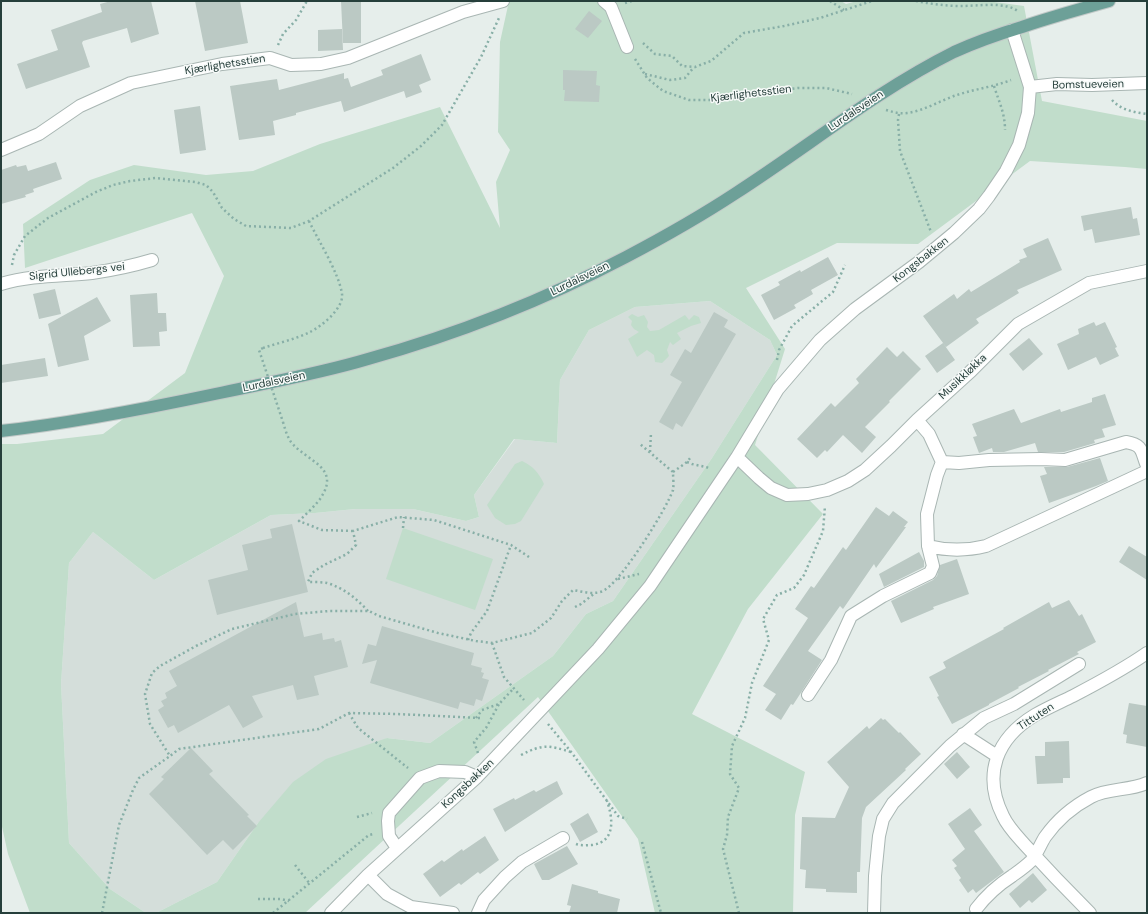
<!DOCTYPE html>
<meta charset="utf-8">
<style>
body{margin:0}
#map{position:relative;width:1148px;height:914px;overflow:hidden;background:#e6eeeb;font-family:"DM Sans",sans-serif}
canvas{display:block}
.frame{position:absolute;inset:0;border:2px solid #263f3b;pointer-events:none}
</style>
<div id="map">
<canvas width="1148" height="914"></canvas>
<div class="frame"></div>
</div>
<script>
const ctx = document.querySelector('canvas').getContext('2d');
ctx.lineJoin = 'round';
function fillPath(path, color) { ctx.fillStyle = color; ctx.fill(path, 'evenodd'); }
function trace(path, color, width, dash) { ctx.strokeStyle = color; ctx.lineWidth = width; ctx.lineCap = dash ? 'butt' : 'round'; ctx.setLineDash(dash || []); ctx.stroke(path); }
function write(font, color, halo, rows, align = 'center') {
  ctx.font = font + ' "DM Sans",sans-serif'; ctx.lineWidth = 3; ctx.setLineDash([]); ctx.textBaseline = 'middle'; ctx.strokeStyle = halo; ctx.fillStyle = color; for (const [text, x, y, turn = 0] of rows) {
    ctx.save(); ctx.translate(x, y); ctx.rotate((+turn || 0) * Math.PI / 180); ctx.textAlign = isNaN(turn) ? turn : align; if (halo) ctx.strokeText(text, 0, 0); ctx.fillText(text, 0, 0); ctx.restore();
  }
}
fillPath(new Path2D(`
 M710 301 770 340 777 355 712 458 613 601 586 614 553 656 430 743 387 738 258 823 217 882 156 913H146L110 889 69 843 61 684 69 563 93 532 154 580 271 515 315 513 355 509H413L466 521 479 517 474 495 515 439 557 443 560 380 589 330 635 307Z`), '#d4deda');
fillPath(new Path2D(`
 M509 1H841L846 4 857 1H987L1024 6 1042 101 1147 121V169L1125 167 1030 161 918 244 837 243 746 288 785 349 755 445 823 514 748 609 692 714 805 772 795 815 793 913H655L638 839 538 697 305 913H156L217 882 258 823 293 782 326 759 387 738 430 743 553 656 586 614 613 601 712 458 777 355 770 340 710 301 635 307 589 330 560 380 557 443 514 439 474 495 479 517 466 521 413 509H355L315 513 271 515 154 580 93 532 69 563 61 684 69 843 110 889 146 913H30L8 854 1 822V444H17L103 434 185 373 224 276 192 213 25 268 23 224 90 180 134 165 206 175 253 171 320 144 440 107 500 228 496 182 510 150 498 132 500 42Z
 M632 314 638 317 644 315 648 322 647 327 650 331 659 330 685 315 689 320 694 315 699 317 701 323 691 326 677 333 681 339 673 345 670 342 667 350 669 356 662 363 655 362 654 355 647 350 637 357 628 339 639 332 634 329 631 325 632 321 628 317Z
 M522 461C533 466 539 473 544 484L521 521 515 524 506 525 495 518 487 505 515 464Z
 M403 528 493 559 475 610 386 579Z`), '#c1ddcb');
fillPath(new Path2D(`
 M111 1H151L159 34 131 43 127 28 83 41 82 43 90 67 26 89 17 64 58 50 51 30 102 12 100 4Z
 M195 1H240L248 43 205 51Z
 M341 1H361V43H343Z
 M589 11 602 21 588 38 575 29Z
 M342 29 343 50 318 51V30Z
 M421 54 431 80 419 85 422 92 406 98 404 91 344 112 341 101 296 113V115L273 121 275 135 239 140 230 86 277 79 279 90 344 73V79L348 78 351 87 383 75 381 70Z
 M563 70 597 71 596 85 600 86 599 102 564 101 565 90H563Z
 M200 106 206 150 180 154 174 110Z
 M56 162 62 179 33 189 34 192 25 195 26 197 1 204V170L16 165 17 167 26 165 28 171Z
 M1131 207 1133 219 1137 218 1140 235 1095 243 1092 229 1084 231 1081 216Z
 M1048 238 1062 270 1017 290 1019 293 976 319 979 323 946 347 923 316 954 294 957 299 969 289 971 292 1020 262 1019 260 1027 257 1023 249Z
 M828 257 838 275 811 290 813 294 794 305 796 308 774 320 761 295 780 285 778 282 800 270 801 272Z
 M55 289 61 314 39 319 33 294Z
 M157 293 158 313H166L167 331 159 332 160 346 133 347 130 295Z
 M97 297 111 321 84 336 89 360 58 367 48 324Z
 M714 312 728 320 724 327 736 334 682 427 676 423 673 430 659 422 682 382 670 375 685 349 691 353Z
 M1094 322 1096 326 1105 322 1117 347 1115 348 1119 356 1100 365 1096 357 1068 370 1057 344 1079 334 1078 329Z
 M1029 338 1043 354 1023 371 1009 354Z
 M943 343 955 360 937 373 925 356Z
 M887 347 897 357 903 351 921 369 889 401 890 402 865 427 876 437 862 453 843 435 827 452 825 450 817 458 797 439 831 403 835 407 859 383 856 379Z
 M45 358 48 376 1 383V365Z
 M1105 394 1116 425 1102 429 1105 437 1094 440 1095 443 1064 452H1038L1035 443 1004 452H993L992 448 979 453 973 437 977 436 972 424 1014 409 1021 423 1060 409 1061 412 1092 402V398Z
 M1100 458 1108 481 1096 486 1049 503 1040 476 1047 474 1044 467H1067Z
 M876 507 889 516 893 511 908 522 904 527H906L876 568 874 564 843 609 840 606 808 651 822 660 793 705 791 704 781 720 765 710 776 694 763 686 808 618 795 609 811 586 814 588 843 547 846 550Z
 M292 524 308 592 217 615 208 580 248 570 242 545 272 538 270 529Z
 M1129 546 1147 557V580L1119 562Z
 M919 552 924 561V567L884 587 879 574Z
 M957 559 969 594 933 607 934 609 901 623 891 601 933 580 937 576 940 565Z
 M1069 600 1079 616 1082 614 1096 642 1077 652 1079 654 1048 670 1049 671 1018 687 1019 688 989 704V705L952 724 937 697 939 696 929 677 946 668 943 662 1004 629 1003 628 1049 602 1052 608Z
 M296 602 304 637 322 633 323 640 334 638 335 642 341 640 348 667 314 676 319 695 297 700 293 685 252 696 263 717 243 728 229 705 178 733 174 725 168 728 158 710 164 706 161 701 167 698 165 693 177 686 169 671Z
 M382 626 474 653 471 665 482 668 481 672 484 673 482 678 489 680 482 701 476 699 474 706 460 702 458 709 370 683 377 660 362 664 368 644 376 646Z
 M1129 703 1147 706V747L1126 743 1127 735 1123 734Z
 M881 718 883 720 885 719 899 733 900 732 921 754 905 769 906 770 866 807 862 818 860 872H857V893L826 892V889L805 888 806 870 800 869 802 817 835 818 849 787 827 762 867 726 869 729Z
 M1069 741 1070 778H1063V783L1037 784 1035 756H1045V742Z
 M191 748 213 771 209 774 249 815 247 816 257 826 233 850 223 840 207 855 149 794 164 779 161 777Z
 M957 752 970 767 957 779 944 764Z
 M557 781 563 794 505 832 493 809 514 798 515 800 534 790 536 792Z
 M970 808 982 825 974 831 1004 872 976 893 973 889 968 893 959 880 961 878 954 868 957 866 952 860 965 849 948 824Z
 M588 813 598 832 580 842 570 824Z
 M485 836 499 860 480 874 478 872 461 885 459 883 440 897 423 874 442 860 444 862 462 849 463 851Z
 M567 846 578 864 549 880H542L534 864Z
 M1033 873 1047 890 1032 903 1029 900 1020 908 1009 894Z
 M572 884 598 891V893L620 899 617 913H569L571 906 567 905Z`), '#bbc9c4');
const minor = new Path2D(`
 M604 1 611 7 627 47
 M1030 87 1057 84 1092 85 1147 83
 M1 150 39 134 80 106 131 83 222 64 270 58 291 65 321 64 348 58 463 12 503 1
 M1 284C31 275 61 276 92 273 113 270 132 266 152 260
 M917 420 929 434 942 462 937 475 927 514 928 546C948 551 966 551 986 546L1147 471
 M737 457 759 478 771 488 787 495 808 494 827 490 848 481 865 470 891 446 917 420 971 371 1018 324 1089 283 1147 271
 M942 462 959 463 989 460 1041 459 1065 460 1126 442C1144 445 1141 452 1147 466
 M808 695 831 660 851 616 883 596 930 573 933 566 928 546
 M963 734 997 756
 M397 848 389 836 388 821 389 813 420 778 439 771 465 772 477 777
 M368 875 387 894 411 907 453 913
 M976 909C986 896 998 885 1012 876 1019 871 1025 867 1031 861 1037 854 1040 845 1045 837 1057 820 1072 807 1091 797 1108 788 1129 791 1147 783
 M331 913 368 875 477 777 598 649 650 586 737 457 778 389 820 340 855 309 919 262 954 233 979 209 989 196 1006 171 1019 145 1028 113 1030 87 1012 30
 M478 913 484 900 505 877 522 862 563 838
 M874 913 875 876 879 836 883 819 893 803 950 746 984 718 1014 704 1079 664
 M1090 913C1068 891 1046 868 1025 845 1017 836 1008 827 1003 816 982 774 997 738 1035 715 1047 708 1061 702 1073 696 1098 683 1124 669 1147 653`);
const major = new Path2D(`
 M1 431C73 423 144 409 215 394 266 383 318 374 368 359 458 334 544 300 626 257 664 237 701 216 736 193 809 146 876 91 954 52 976 42 999 34 1022 27 1051 17 1080 9 1109 1`);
trace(minor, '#a9b6b3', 14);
trace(major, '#c2c9c8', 14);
trace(new Path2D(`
 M830 1 844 10
 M916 1C931 4 946 6 962 6 978 6 1006 1 1019 12
 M625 3 632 1
 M643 43 655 54 672 56 682 66 695 67 711 61 744 33 784 26 820 18 872 1
 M278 45 283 34 296 20 307 1
 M635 59 647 78 663 91 689 100H723L757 93 798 88H826L852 94
 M645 74 670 80 685 78 694 67
 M994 86C999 102 1005 113 1005 130
 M1112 100C1121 110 1133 112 1147 114
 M886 110C893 112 899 114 907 113 924 111 941 100 957 95 975 89 993 87 1011 80
 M899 114 898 120 900 151 931 232
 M12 265 14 255 25 236 48 218 96 192 113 185 130 181 156 178 195 182 206 185 213 192 222 208 234 219 246 226 291 228 309 221 393 168 421 146 442 125 481 57 499 18
 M263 348C278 343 296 339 310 332 322 326 344 308 342 294 339 273 318 240 309 221
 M777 360 779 350 792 326 833 292 845 265
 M283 422C285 429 287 436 291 442 307 462 342 467 320 499 314 507 306 514 299 521L322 530 353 531
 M650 452 651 433
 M687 462 692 464 710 468
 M673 472 687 462 691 457
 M403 528 404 517
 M618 579 639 574
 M575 607 581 604 595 593
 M368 611C357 599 344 588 327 583 321 582 314 582 308 582L312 573 324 565 347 554 356 545 353 531 398 517 434 520 511 545 529 557
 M468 640 471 633 487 611 511 545
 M492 643 504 677 524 700
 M349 713 358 728 408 768
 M476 718 482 710 499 704 514 688
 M480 718 397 714 349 713 319 729 179 749 170 756 150 724 145 694 152 673 160 666 196 646 232 629 295 614 329 611H369L379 616 438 633 476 641 492 643 532 633 551 618 562 601 573 590C584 592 597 596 606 589 623 578 666 510 673 490 674 485 673 477 673 472L640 444
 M548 724 572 753 618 816 627 819
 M478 753 474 742 486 728 499 704
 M521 755C543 744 548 745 571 752
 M357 817 372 813
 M642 842 661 913
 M576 844C581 846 587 845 592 845 616 842 613 818 607 801
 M295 865 310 884
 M258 899H281L289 901
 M102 913 119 825 133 790 139 778 170 756
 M273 913 369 835 373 834
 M739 913 723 849 727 835 728 817 739 788 730 774 732 746 745 718 752 683 769 640 763 619 777 595 794 588 804 575 823 531 825 506`), '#88afa7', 2.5, [2, 3]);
trace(minor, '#fff', 12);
trace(major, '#6da098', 12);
trace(new Path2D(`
 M263 348 259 350 283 422`), '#88afa7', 2.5, [2, 3]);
write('11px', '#263f3b', '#f7faf9', [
 ["Kjærlighetsstien",225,65,-9],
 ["Bomstueveien",1088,85,-1],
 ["Kjærlighetsstien",751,94,-7],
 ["Lurdalsveien",856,111,-34],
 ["Kongsbakken",921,260,-38],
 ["Sigrid Ullebergs vei",77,272,-6],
 ["Lurdalsveien",580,279,-26],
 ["Musikkløkka",963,377,-43],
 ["Lurdalsveien",274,382,-12],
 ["Tittuten",1036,717,-33],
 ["Kongsbakken",468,784,-43]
]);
</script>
